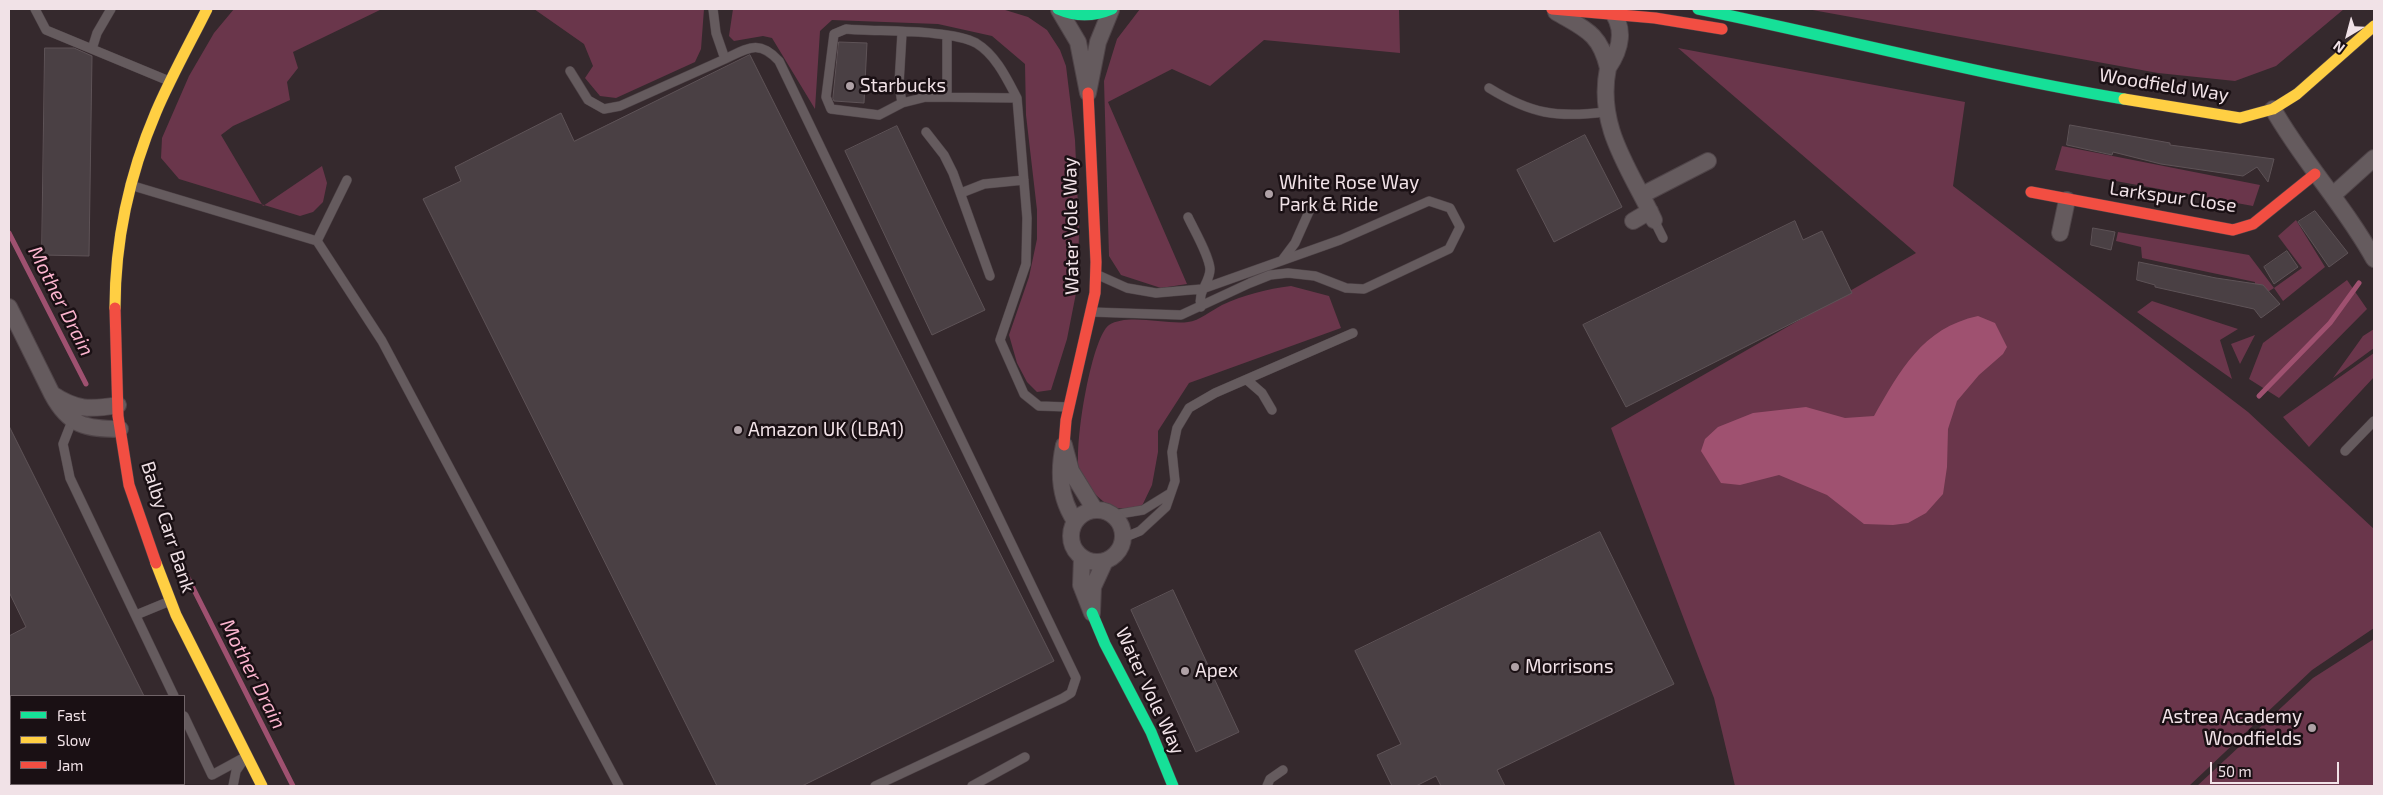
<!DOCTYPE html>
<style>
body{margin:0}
#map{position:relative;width:2383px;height:795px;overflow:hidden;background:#35292d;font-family:"Exo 2",sans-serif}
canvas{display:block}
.frame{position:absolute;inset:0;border:10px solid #f1e2e7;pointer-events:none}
.legend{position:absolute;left:10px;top:695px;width:175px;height:90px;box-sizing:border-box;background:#1a1014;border:1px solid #706468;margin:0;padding:6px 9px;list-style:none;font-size:15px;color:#f1e2e7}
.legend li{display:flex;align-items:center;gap:10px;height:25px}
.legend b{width:25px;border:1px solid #706468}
.north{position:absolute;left:2323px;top:10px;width:50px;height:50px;-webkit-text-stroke:4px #1a1014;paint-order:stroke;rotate:217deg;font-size:14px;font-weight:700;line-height:20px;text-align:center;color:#f1e2e7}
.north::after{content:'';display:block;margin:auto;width:18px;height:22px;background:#f1e2e7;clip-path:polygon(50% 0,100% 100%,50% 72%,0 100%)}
.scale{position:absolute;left:2210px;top:762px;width:129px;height:22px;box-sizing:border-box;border:2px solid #f1e2e7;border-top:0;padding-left:6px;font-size:15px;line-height:18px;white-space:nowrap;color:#f1e2e7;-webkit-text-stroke:4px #1a1014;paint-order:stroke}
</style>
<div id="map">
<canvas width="2383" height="795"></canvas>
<div class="frame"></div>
<ul class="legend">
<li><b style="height:6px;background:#16e098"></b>Fast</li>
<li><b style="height:6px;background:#ffcf43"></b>Slow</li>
<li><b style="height:6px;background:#f24e42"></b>Jam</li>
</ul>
<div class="north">N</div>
<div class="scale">50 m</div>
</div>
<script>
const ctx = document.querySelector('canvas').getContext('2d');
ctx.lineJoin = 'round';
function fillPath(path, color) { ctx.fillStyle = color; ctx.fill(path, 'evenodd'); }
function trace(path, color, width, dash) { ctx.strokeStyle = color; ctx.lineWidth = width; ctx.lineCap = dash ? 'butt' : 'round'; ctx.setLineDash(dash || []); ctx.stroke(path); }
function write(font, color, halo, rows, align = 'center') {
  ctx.font = font + ' "Exo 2",sans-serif'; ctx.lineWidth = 5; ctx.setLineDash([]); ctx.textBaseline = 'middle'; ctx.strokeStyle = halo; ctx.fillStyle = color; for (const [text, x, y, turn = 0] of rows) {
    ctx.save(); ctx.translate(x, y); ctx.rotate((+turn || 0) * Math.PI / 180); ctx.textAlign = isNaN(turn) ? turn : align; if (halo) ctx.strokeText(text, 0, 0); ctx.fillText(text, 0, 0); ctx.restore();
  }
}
fillPath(new Path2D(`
 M234 9H382L293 52 298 68 287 82 290 100 233 126 221 135 263 206 322 166 327 183 323 202 313 212 300 216 179 179 161 158 162 138 189 76 214 33Z
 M534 9H704L701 49 695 62 616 98 600 96 585 78 593 66 584 44Z
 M733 9H1002L1028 17 1047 30 1060 50 1066 66 1075 140 1079 229 1078 283 1067 339 1051 390 1037 392 1027 382 1017 363 1009 335 1029 277 1037 239V210L1026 115 1025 64 992 36 938 24 832 20 820 31 815 109 772 38 763 36 734 41 729 36Z
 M1140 9H1399L1400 53 1264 40 1210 86 1172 69 1108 102 1187 284 1161 288 1121 275 1109 256 1104 81 1117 39Z
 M1807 9H2344L2276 66 2235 81 2158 73Z
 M1678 48 1965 102 1953 186 2248 412 2374 529V628L2312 670 2189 786H1735L1714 698 1611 428 1916 253Z
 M2062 146 2260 185 2253 206 2055 170Z
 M2296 220 2325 267 2283 301 2274 288 2253 301 2255 282 2142 258 2141 247 2116 241 2118 232 2249 255 2274 288 2302 268 2278 236Z
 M2347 280 2367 309 2279 398 2249 379 2263 343Z
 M1291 286 1329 296 1341 328 1189 383 1158 431V452L1152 485 1141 508C1133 508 1123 509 1115 508 1106 507 1083 483 1080 475 1072 453 1091 338 1109 325 1128 313 1167 325 1188 322 1199 321 1212 310 1222 305 1243 295 1267 289 1291 286Z
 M2152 301 2238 329 2220 340 2232 379 2137 312Z
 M2374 329V348L2333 378 2363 336Z
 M2255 335 2240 364 2231 344Z
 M2374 353V377L2309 447 2283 417Z
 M2374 639V786H2197L2313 678Z`), '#6a364b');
fillPath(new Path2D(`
 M1978 316 1995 323 2007 347 2003 354 1979 375 1957 401 1948 429 1947 467 1943 494 1926 513 1908 523 1893 525 1864 524 1827 495 1779 475 1740 485 1721 483 1701 451 1705 439 1718 427 1753 413 1806 407 1845 418 1874 416C1900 371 1922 328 1978 316Z`), '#9f5170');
trace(new Path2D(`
 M9 233 86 384
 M2259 396 2330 323 2359 283
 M187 576 293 786`), '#9f5170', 5);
const building = new Path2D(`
 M839 42 867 43 864 103 834 101 833 99Z
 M45 48H74L92 56 89 256 42 255Z
 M750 55 1054 661 802 786H717L423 199 461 181 455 167 561 113 574 141Z
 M2070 125 2170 143V145L2274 159 2268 182 2257 167 2243 176 2161 164 2113 152 2112 155 2067 145Z
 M897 126 985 310 932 335 845 151Z
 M1585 135 1622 207 1554 242 1517 170Z
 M2315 211 2348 253 2329 267 2298 222Z
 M1795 221 1803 240 1822 231 1852 293 1626 407 1583 325Z
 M2093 228 2115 232 2111 250 2091 245Z
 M2287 251 2298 267 2274 284 2264 267Z
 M2139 262 2216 278 2263 285 2280 304 2261 318 2254 309 2155 287V285L2137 280Z
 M9 426 144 696H9V636L26 627 9 592Z
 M1600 532 1674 684 1497 770 1505 786H1441L1436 776 1416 786H1392L1377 755 1401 744 1355 651Z
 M1173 590 1239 732 1196 752 1131 610Z`);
fillPath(building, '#4a4044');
trace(building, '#5e5357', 1);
const lane = new Path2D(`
 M35 9 46 30 169 81
 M846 29C878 32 950 29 976 43 996 55 1007 79 1017 98L926 97 902 103 879 115 831 109 826 97 834 34Z
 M92 49 97 33 111 9
 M725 59C748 48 759 39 779 61L1076 678 1071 693 1063 698 875 786
 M570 71 588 100 604 109 620 106 725 59 716 33 713 9
 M1489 88C1531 114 1557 118 1605 112
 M947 97V36
 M1017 98 1027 218 1026 264 1000 340 1024 394 1039 406 1069 407
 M902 103 899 84 902 33
 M926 132 944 155 953 173 990 276
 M130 185 317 241 347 180
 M961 193 984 184 1024 180
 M1188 217C1194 230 1209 255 1210 269 1210 283 1197 291 1201 307
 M1654 220 1663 238
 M317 241 382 341 619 786
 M1283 259 1295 243 1312 205
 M1091 312 1181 315 1250 283 1270 275 1288 273 1315 276 1346 288 1364 289 1449 249 1460 227 1450 208 1429 201 1340 240 1202 289 1156 293 1127 288 1098 275
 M1247 380 1262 393 1272 410
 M74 416 63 444 70 478 174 696
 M2345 451 2374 421
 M1113 515 1143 510 1169 494
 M1123 538 1140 531 1166 507 1175 481 1172 452 1177 428 1189 408 1215 393 1353 333
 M136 615 170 601
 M184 716 212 775 247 756
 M233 786 236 771 245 758
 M972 786 1025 757
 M1267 786 1270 779 1283 770`);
const street = new Path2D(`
 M1059 10 1078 42 1088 93 1098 42 1111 10
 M1556 12C1585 29 1600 33 1608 68 1621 49 1626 28 1610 9
 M1608 68C1596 127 1630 169 1654 220
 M2273 109C2303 162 2345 206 2374 259
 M1642 195 1708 161
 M2333 195 2374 158
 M1633 221 1650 211
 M2060 233 2067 200
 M9 307 52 394
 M118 405C90 410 76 410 52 394 69 426 86 429 120 429
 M1071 536a26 26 0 1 1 52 0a26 26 0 1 1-52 0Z
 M1075 521C1059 497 1058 472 1064 445L1071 471 1095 510
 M1082 557 1081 585 1092 613 1093 587 1105 561`);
const fast = new Path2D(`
 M1058 9C1076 17 1093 17 1112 9
 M1698 9C1840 38 1981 75 2124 99
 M1092 613 1105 644 1151 732 1173 786`);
const slow = new Path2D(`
 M2124 99 2240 118 2273 109 2297 94 2374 26
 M115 308C115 241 130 173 156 112 171 77 190 43 207 9
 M156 563 176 615 262 786`);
const jam = new Path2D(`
 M1552 9 1655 18 1722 29
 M2031 192 2233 230 2253 224 2315 174
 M115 308 118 416 129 485 156 563
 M1064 445 1066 420 1095 293 1096 262 1088 93`);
trace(lane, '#4f4448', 10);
trace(street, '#4f4448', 18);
trace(fast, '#4f4448', 12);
trace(slow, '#4f4448', 12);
trace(jam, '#4f4448', 12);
trace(lane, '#655b5e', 9);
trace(street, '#655b5e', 16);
trace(fast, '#16e098', 11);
trace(slow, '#ffcf43', 11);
trace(jam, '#f24e42', 11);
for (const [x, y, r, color] of [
 [850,86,5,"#afa1a6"],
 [1269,194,5,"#afa1a6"],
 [738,430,5,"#afa1a6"],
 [1515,667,5,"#afa1a6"],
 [1185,671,5,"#afa1a6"],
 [2312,728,5,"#afa1a6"]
]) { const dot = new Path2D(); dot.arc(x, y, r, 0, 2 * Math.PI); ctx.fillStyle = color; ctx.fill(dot); trace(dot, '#1a1014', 2); }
write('19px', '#f1e2e7', '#1a1014', [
 ["Woodfield Way",2164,85,9],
 ["Larkspur Close",2173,197,8],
 ["Water Vole Way",1071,226,-91],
 ["Balby Carr Bank",168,527,72],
 ["Water Vole Way",1150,691,65]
]);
write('19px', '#f1e2e7', '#1a1014', [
 ["Starbucks",860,86],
 ["White Rose Way",1279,183],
 ["Park & Ride",1279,205],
 ["Amazon UK (LBA1)",748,430],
 ["Morrisons",1525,667],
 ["Apex",1195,671],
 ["Astrea Academy",2302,717,"right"],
 ["Woodfields",2302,739,"right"]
], 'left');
write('italic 20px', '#fbb4ce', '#1a1014', [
 ["Mother Drain",61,301,63],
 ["Mother Drain",253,674,63]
]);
</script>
